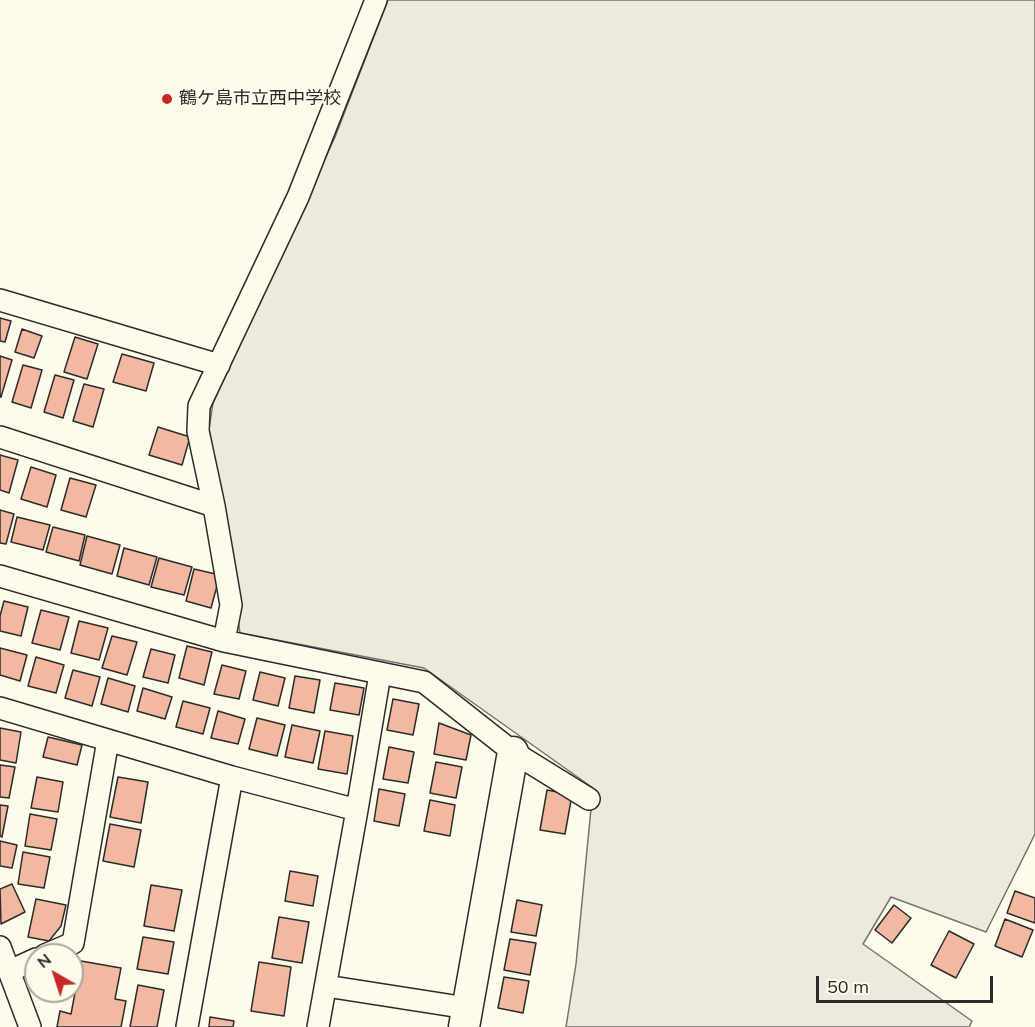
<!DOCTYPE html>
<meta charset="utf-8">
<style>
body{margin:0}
#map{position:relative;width:1035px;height:1027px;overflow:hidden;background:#fdfbea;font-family:Mulish,sans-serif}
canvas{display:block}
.north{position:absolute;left:24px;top:943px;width:60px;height:60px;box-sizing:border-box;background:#fdfbea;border:2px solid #a9a89e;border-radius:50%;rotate:321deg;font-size:16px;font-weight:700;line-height:24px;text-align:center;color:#2b2b2b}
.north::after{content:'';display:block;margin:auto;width:21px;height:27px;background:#c62828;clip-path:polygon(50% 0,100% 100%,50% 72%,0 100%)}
.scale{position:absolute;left:816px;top:976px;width:177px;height:27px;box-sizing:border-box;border:3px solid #2b2b2b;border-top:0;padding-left:8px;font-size:18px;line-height:21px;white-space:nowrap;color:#2b2b2b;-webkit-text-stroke:4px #fdfbea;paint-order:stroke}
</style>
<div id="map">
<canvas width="1035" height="1027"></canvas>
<div class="north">N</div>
<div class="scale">50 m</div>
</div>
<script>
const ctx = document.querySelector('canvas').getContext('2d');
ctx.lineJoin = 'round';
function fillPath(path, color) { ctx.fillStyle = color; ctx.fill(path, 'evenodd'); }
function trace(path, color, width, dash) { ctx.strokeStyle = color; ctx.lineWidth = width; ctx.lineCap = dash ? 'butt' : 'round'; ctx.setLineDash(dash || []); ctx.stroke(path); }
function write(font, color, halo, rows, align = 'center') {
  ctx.font = font + ' Mulish,"Noto Sans JP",sans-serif'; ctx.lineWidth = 4.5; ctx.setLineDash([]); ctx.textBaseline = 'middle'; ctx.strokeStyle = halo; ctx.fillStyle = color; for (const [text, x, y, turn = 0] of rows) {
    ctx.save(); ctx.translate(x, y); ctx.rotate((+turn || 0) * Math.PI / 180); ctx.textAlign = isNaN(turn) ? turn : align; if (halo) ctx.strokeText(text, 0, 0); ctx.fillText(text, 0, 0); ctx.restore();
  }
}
const green = new Path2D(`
 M388 0H1035V834L986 932 891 897 863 944 972 1021 969 1027H566L576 964 593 788 424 668 240 633 209 429 213 403 335 137Z`);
fillPath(green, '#ecebdb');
trace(green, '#74746e', 1.5);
const building = new Path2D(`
 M0 318 11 321 5 342 0 341Z
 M22 329 42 336 34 358 15 352Z
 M75 337 98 344 87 379 64 372Z
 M122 354 154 363 146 391 113 382Z
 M0 356 12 360 1 397H0Z
 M23 365 42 370 31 408 12 402Z
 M55 375 74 380 63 418 44 412Z
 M84 384 104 389 93 427 73 421Z
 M158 427 190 437 182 465 149 455Z
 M0 455 18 460 9 493 0 490Z
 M31 467 56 475 47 507 21 499Z
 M70 478 96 485 86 517 61 510Z
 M0 510 14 514 6 544 0 543Z
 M17 517 50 525 43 550 11 542Z
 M53 527 85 535 79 561 46 552Z
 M87 536 120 545 112 574 80 565Z
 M124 548 157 557 149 585 117 576Z
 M159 558 192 567 184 595 151 587Z
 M194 569 220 575 211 608 186 601Z
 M4 601 28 607 21 636 0 631V616Z
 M41 610 69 617 60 650 32 643Z
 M79 621 108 628 99 660 71 653Z
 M112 636 137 642 127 675 102 668Z
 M187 646 212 652 204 685 179 678Z
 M0 648 27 655 20 681 0 675Z
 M151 649 175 655 168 683 143 677Z
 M36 657 64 665 56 693 28 686Z
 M222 665 246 671 239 699 214 694Z
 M73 670 100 677 92 706 65 698Z
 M260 672 285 678 278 706 253 700Z
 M295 676 320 680 314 713 289 708Z
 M108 678 135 686 128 712 101 704Z
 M335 683 364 688 359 715 330 710Z
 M143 688 172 697 165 719 137 711Z
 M393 699 419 704 413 735 387 730Z
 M183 701 210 708 203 734 176 727Z
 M218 711 245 719 238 744 211 738Z
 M257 718 285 725 277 756 249 749Z
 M439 723 471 735 466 760 434 754Z
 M292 725 320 731 313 763 285 757Z
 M0 728 21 732 16 763 0 760Z
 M325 731 353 736 347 774 318 769Z
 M48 737 82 745 77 765 43 757Z
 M389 747 414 752 408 783 383 779Z
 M436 762 462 767 456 798 430 793Z
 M0 765 15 767 9 798 0 797Z
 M37 777 63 782 58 812 31 808Z
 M118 777 148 782 141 823 110 817Z
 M379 789 405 794 399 826 374 821Z
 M547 790 572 795 565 834 540 830Z
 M430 800 455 805 450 836 424 831Z
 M0 805 8 806 2 837 0 836Z
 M30 814 57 819 51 850 25 846Z
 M110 824 141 830 134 867 103 861Z
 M0 841 17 845 12 868 0 866Z
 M23 852 50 857 44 888 18 884Z
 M290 871 318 876 313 906 285 901Z
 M12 884 25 912 1 924 0 889Z
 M151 885 182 890 174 931 144 926Z
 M1015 891 1035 898V923L1007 913Z
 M36 899 66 905 61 926 49 941 28 937Z
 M517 900 542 905 536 936 511 932Z
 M894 905 911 918 892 943 875 930Z
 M279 917 309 922 302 963 272 958Z
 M1005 919 1033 930 1022 957 995 946Z
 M949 931 974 944 956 978 931 965Z
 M143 937 174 942 168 974 137 969Z
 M510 939 536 943 530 975 504 970Z
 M81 961 121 968 115 999 126 1001 121 1027H57L60 1011 71 1014Z
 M259 962 291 967 284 1016 251 1011Z
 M504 977 529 981 523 1013 498 1008Z
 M138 985 164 990 157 1027H130Z
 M210 1017 234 1021 233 1027H209Z`);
fillPath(building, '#f2b8a0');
trace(building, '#2b2b2b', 1.5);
const street = new Path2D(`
 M0 300 219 365
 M0 437 214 506
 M0 576 224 641 424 682 513 752 589 799
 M224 641 231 605 214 506 198 431 199 406 298 197 376 0
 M0 708 232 777 357 810
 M0 947 30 1027
 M45 955 73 943 108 740
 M10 971 36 959
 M326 986 467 1008
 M187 1027 232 777
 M318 1027 357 810 380 674`);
const secondary = new Path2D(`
 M464 1027 513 752`);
trace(street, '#2b2b2b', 24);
trace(secondary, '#2b2b2b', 33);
trace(street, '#fdfbea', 21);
trace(secondary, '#fdfbea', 30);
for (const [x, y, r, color] of [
 [167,99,6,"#c62828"]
]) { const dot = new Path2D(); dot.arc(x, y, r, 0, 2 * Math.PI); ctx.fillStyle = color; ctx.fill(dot); trace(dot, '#fdfbea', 2); }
write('18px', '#2b2b2b', '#fdfbea', [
 ["鶴ケ島市立西中学校",179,99]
], 'left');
</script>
